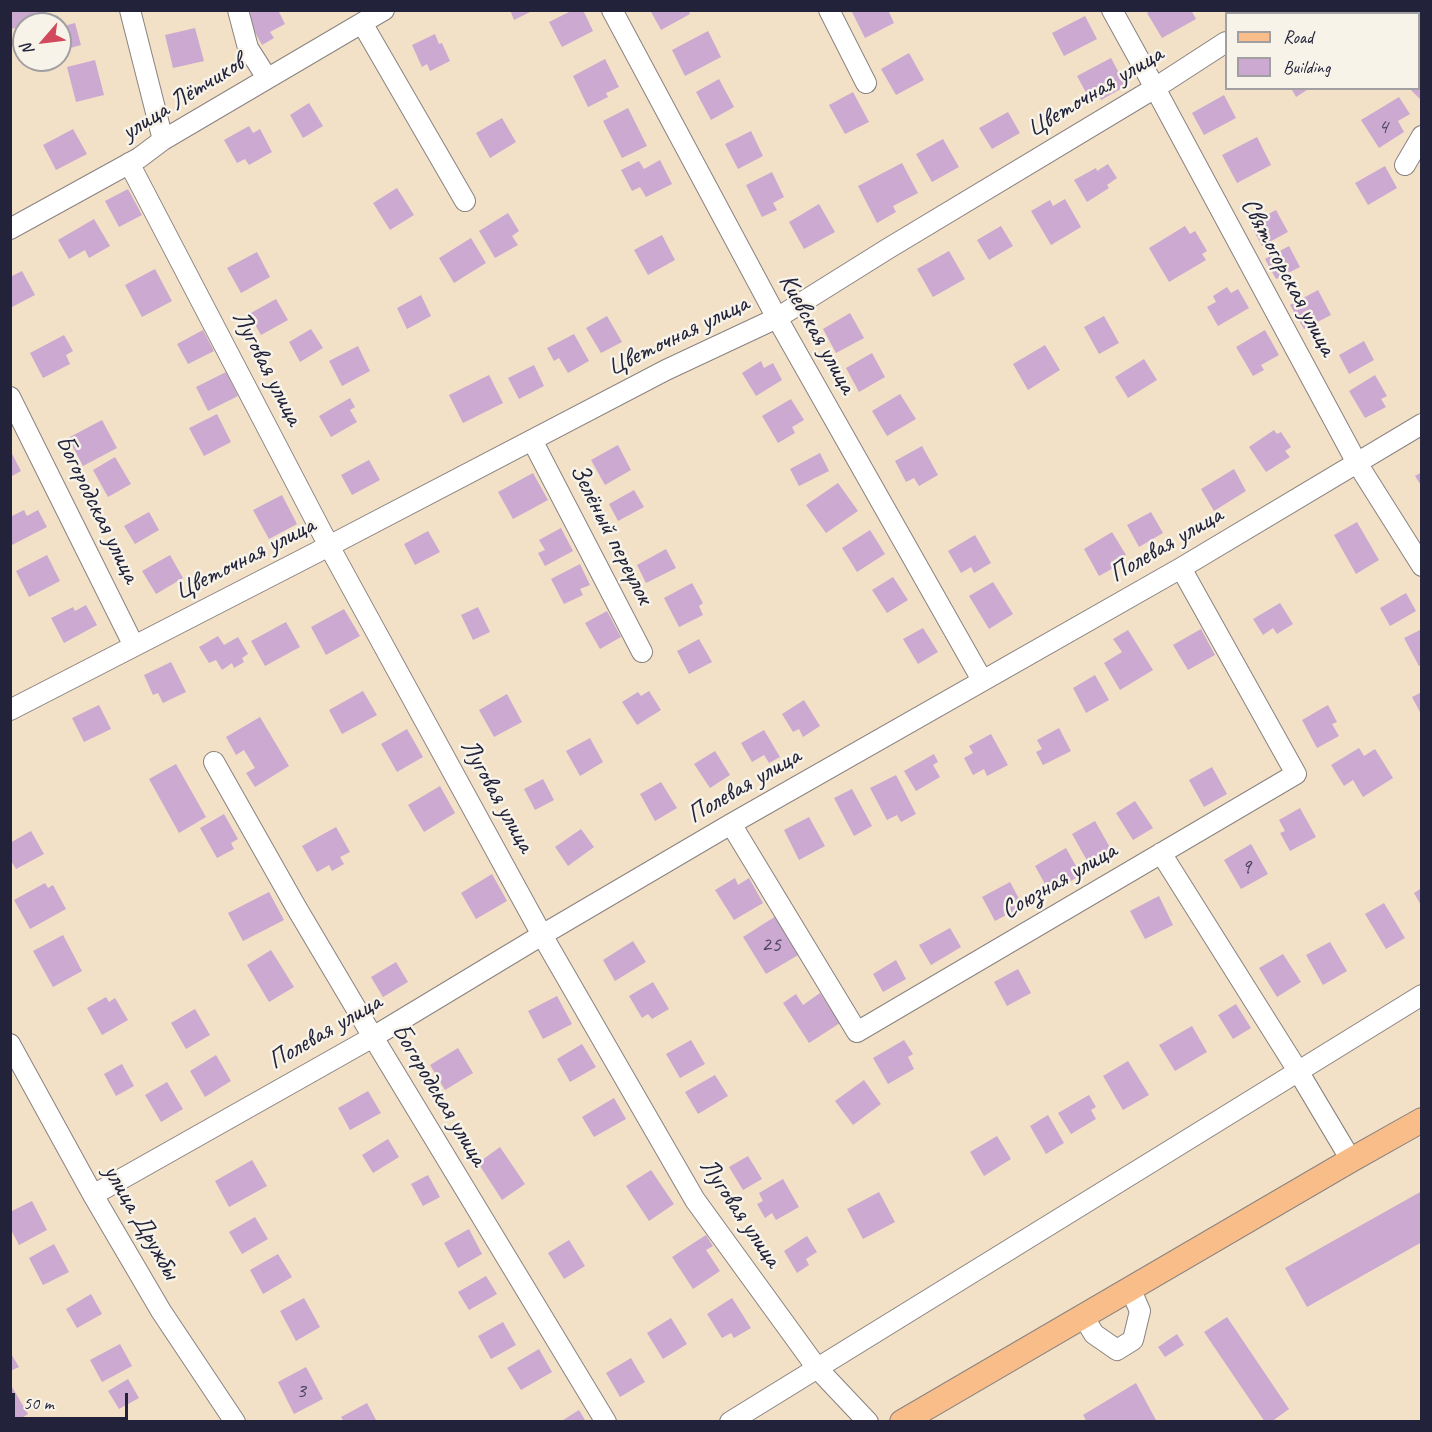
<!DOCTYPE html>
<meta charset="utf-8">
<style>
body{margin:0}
#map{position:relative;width:1432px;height:1432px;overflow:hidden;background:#f2e1c6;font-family:Caveat,sans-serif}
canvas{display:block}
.frame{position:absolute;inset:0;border:12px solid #22223b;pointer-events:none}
.legend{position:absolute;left:1225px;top:12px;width:195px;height:78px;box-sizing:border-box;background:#f7f3e8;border:2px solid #a29fa3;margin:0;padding:8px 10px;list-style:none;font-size:18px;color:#22223b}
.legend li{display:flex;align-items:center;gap:12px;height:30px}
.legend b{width:30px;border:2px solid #a29fa3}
.north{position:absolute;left:12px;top:12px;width:60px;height:60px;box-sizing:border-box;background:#f7f3e8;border:2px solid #a29fa3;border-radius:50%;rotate:242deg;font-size:16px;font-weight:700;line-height:24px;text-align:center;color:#22223b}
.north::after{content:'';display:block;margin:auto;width:21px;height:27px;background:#d1495b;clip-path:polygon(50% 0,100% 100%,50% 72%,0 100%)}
.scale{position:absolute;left:12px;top:1393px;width:116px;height:27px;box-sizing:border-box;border:3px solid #22223b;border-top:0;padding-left:8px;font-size:18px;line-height:21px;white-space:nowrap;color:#22223b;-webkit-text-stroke:4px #f7f3e8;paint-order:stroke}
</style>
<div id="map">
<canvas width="1432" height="1432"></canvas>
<div class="frame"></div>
<ul class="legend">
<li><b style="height:8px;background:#f8bd89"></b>Road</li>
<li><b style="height:16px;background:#cca9d0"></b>Building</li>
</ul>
<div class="north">N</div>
<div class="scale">50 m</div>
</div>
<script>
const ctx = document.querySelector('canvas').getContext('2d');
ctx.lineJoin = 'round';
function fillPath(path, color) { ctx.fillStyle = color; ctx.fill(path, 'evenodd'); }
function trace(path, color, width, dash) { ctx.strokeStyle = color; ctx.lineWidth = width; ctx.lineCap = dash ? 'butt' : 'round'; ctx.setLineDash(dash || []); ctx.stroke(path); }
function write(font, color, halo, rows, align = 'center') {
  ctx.font = font + ' Caveat,sans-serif'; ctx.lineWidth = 5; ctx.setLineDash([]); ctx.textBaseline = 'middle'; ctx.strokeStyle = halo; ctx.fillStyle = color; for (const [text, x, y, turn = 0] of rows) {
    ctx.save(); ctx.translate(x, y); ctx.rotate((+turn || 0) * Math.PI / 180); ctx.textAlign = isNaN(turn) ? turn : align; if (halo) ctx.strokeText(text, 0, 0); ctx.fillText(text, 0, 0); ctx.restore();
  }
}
fillPath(new Path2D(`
 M10 10H45L48 18 29 24H24V26L11 29Z
 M254 10H278L285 24 270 32 274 38 262 45 246 16Z
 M510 10H534L514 20Z
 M573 10H583L593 31 562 47 549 22Z
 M650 10H688L690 14 661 30Z
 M851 10H888L894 23 865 38Z
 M1151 10H1191L1196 19 1162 38 1147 13Z
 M1351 10H1366L1367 14H1346Z
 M1085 16 1097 39 1064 56 1052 33Z
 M75 23 81 45 60 51V27Z
 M195 28 204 61 173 68 165 35Z
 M708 31 721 57 685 76 672 50Z
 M435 34 439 44 442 43 450 61 430 71 427 64 422 67 412 45Z
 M909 53 924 80 896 95 881 69Z
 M1111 58 1126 86 1101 100 1098 93 1089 98 1077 76Z
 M605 59 619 87 606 93 608 97 588 107 573 76Z
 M95 60 104 95 76 102 67 67Z
 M719 79 734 107 711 120 696 92Z
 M1418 82 1422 86V101L1409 88H1418Z
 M1291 88H1310L1296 97Z
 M853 92 869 122 845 134 829 105Z
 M1224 95 1236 118 1204 135 1192 113Z
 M1399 97 1410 114 1398 121 1404 132 1379 148 1361 120Z
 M309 103 323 126 303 138 290 115Z
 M628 108 647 146 622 158 603 121Z
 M1008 112 1020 133 992 149 979 128Z
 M502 118 516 142 490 158 476 133Z
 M249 126 253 133 260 129 272 152 249 165 245 159 237 163 224 140Z
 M73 129 87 154 56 170 43 145Z
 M751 131 763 156 738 169 725 144Z
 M1257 137 1271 165 1237 183 1222 155Z
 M943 139 959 167 932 182 916 154Z
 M660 160 672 184 646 197 640 187 632 191 621 170 639 161 644 169Z
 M902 163 918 193 893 206 896 212 877 223 858 186Z
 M1108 164 1117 178 1107 185 1109 188 1087 202 1074 180 1096 168 1097 171Z
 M1385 166 1397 188 1368 205 1355 183Z
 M772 172 784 197 773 203 777 210 762 217 746 185Z
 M397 188 414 215 390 230 373 203Z
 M128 189 142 215 119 227 105 201Z
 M1065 199 1081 227 1051 245 1031 211 1050 200 1053 206Z
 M819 204 835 232 804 249 789 222Z
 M1276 210 1288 232 1262 246 1250 224Z
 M508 213 519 231 512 236 518 245 495 258 479 231Z
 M94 219 110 246 89 258 85 250 69 259 58 240Z
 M1001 226 1013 246 989 260 977 240Z
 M1185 226 1190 234 1195 231 1207 251 1202 254 1206 260 1169 282 1149 248Z
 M662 235 675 260 648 275 634 250Z
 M471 238 486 263 454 283 439 258Z
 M1289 246 1300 267 1276 279 1265 259Z
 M949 251 965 279 933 297 917 269Z
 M257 252 270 277 241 293 227 268Z
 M155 269 172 301 142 317 125 285Z
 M22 271 35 295 10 308V277Z
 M1227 287 1231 293 1238 289 1249 308 1218 326 1207 307 1216 302 1213 296Z
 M1318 290 1331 315 1304 329 1290 305Z
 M421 295 431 316 407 329 397 308Z
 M276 299 288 320 261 335 249 314Z
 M850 313 864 338 836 353 823 329Z
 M607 316 622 342 601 353 586 328Z
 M1104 316 1119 343 1099 354 1084 327Z
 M311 329 323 348 300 362 289 342Z
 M203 330 214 351 188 364 177 344Z
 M1265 330 1279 355 1261 365 1264 370 1253 376 1236 347Z
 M574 334 589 361 568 373 559 358 554 361 547 348Z
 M64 335 73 351 66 355 70 364 43 378 30 353Z
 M1364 341 1374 360 1349 374 1339 355Z
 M1045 345 1060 370 1028 390 1013 364Z
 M358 346 370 371 342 386 329 361Z
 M872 353 885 377 859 392 846 368Z
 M1144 359 1157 380 1128 398 1115 377Z
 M761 361 764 368 773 363 782 380 756 396 742 373Z
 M534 365 544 386 519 399 508 378Z
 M226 372 238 396 208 411 196 387Z
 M489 375 503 403 463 423 449 395Z
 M1375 375 1387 396 1381 399 1386 407 1365 418 1349 391Z
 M900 394 916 419 887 436 872 411Z
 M350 398 355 407 350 410 357 422 331 437 319 416Z
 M791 399 804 420 792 427 795 433 778 443 762 416Z
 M217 414 231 442 204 456 189 428Z
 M102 420 117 448 83 466 68 438Z
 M1274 430 1277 434 1281 432 1291 447 1285 451 1290 457 1266 472 1249 447Z
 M618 445 631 470 605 485 591 460Z
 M922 446 938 475 919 486 914 478 906 482 895 461Z
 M10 450 21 471 10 477Z
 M820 453 829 471 799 486 790 469Z
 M115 457 131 484 108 497 93 470Z
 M369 460 380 480 352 495 341 475Z
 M1234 469 1246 491 1214 511 1201 489Z
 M1422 472V487L1415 476Z
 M533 473 548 500 513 519 498 492Z
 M838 483 858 511 826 533 806 505Z
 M634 490 644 507 618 521 609 504Z
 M282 495 297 524 269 539 253 510Z
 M24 510 27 516 38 510 47 527 10 546V517Z
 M149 512 159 530 135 544 124 526Z
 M1151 512 1163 533 1139 547 1127 525Z
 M1357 522 1379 560 1356 574 1334 535Z
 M561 528 573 551 545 566 538 553 545 550 539 540Z
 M870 530 885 554 857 572 842 548Z
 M428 531 440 552 415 565 404 544Z
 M1112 532 1126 555 1115 561 1117 566 1099 576 1084 549Z
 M975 535 991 563 974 573 971 567 961 573 948 551Z
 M666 549 676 568 646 583 637 565Z
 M47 555 60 581 29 597 16 571Z
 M170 555 183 578 156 594 142 571Z
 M580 564 590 585 580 589 583 595 564 604 551 579Z
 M893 577 908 600 887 613 872 590Z
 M993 582 1013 614 989 629 969 596Z
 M692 583 703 603 699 606 703 615 679 627 664 598Z
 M1406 593 1416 611 1390 626 1380 608Z
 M1280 603 1293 624 1277 634 1273 628 1263 635 1253 619Z
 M86 605 97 625 64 643 51 618 73 607 75 611Z
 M478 607 490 632 473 640 461 615Z
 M344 609 360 636 326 655 311 627Z
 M607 611 621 637 600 649 585 623Z
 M286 622 300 647 265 666 251 641Z
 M923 628 938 652 918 664 903 639Z
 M1201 629 1215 655 1188 670 1173 645Z
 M1422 629V664L1419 666 1404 638Z
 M1128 630 1153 670 1120 690 1104 663 1122 652 1113 639Z
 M218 636 224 645 238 637 248 654 242 658 244 662 234 668 232 663 222 670 216 660 209 663 199 647Z
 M699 639 712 662 689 674 677 651Z
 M171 662 186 692 163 703 158 693 153 695 144 675Z
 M1095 675 1109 700 1086 713 1073 688Z
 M363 691 377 715 342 734 329 710Z
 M649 691 661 710 637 725 622 702 638 692 641 696Z
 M1422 692V711L1420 712 1412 697Z
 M507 694 522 722 494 737 479 710Z
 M804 700 820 726 803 737 799 729 793 732 782 714Z
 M99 705 111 729 84 742 72 718Z
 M1328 705 1337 722 1332 724 1339 736 1317 748 1302 720Z
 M260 717 289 766 255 787 246 773 255 768 244 750 236 755 226 737Z
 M1059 728 1071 751 1043 765 1036 752 1042 749 1037 740Z
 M407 729 423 757 397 772 381 744Z
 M764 730 780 757 769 763 764 755 752 762 741 743Z
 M991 734 1008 765 987 776 984 769 973 775 964 758 973 753 969 746Z
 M590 738 603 762 580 776 566 751Z
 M1359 748 1364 756 1375 749 1393 778 1363 797 1353 780 1344 786 1331 765Z
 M715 751 730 775 710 788 694 764Z
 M934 754 938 762 933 765 940 777 916 791 904 771Z
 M176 764 206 817 179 833 149 779Z
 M1212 767 1227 794 1204 807 1189 780Z
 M896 775 916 814 901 822 897 815 887 820 870 788Z
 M543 779 554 800 535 810 524 789Z
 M661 782 677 808 655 821 640 794Z
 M440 786 455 813 424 832 408 805Z
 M852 789 872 826 854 836 834 798Z
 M1135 801 1153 828 1133 840 1116 813Z
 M1300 808 1316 837 1290 851 1280 833 1285 831 1279 820Z
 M224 814 238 839 231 843 234 849 217 858 200 828Z
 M809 817 825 846 799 860 784 830Z
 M1095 821 1112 851 1089 864 1072 834Z
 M336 827 350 852 340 857 344 864 332 871 329 865 317 872 302 846Z
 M581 829 594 847 568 866 555 847Z
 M31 831 44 854 16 869 10 859V843Z
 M1251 844 1268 874 1241 889 1224 860Z
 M1066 848 1081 875 1050 893 1035 866Z
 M492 874 507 901 476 919 461 893Z
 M735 878 738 885 749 878 763 903 734 920 715 890Z
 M1010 882 1023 906 995 921 982 897Z
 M45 883 48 888 53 885 66 909 30 929 14 900Z
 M1422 888V907L1414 893Z
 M269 892 284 920 243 941 228 913Z
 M1159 896 1173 925 1145 939 1130 911Z
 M1384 903 1405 938 1386 949 1365 914Z
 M776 916 800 954 766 974 743 937Z
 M950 928 961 947 931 965 919 945Z
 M63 935 82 971 53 987 33 951Z
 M633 941 646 962 615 981 603 960Z
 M1330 942 1347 971 1323 985 1306 955Z
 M271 950 294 987 269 1002 247 965Z
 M1283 954 1301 982 1277 997 1259 968Z
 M896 960 906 979 883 992 873 974Z
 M396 962 408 982 383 997 371 977Z
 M1018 969 1031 993 1007 1006 994 982Z
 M653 982 669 1009 652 1019 648 1014 642 1018 629 996Z
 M820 993 840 1023 809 1043 783 1003 796 994 803 1005Z
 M557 996 572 1024 543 1039 528 1011Z
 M106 997 109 1002 115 998 128 1020 102 1035 87 1008Z
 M1236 1004 1251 1028 1233 1039 1218 1015Z
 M195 1009 210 1035 186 1049 171 1023Z
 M1192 1026 1207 1052 1175 1071 1159 1045Z
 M691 1040 705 1064 680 1078 666 1054Z
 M904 1040 913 1054 908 1057 914 1069 888 1084 873 1058Z
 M582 1044 596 1067 570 1082 557 1059Z
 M458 1048 473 1073 445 1090 430 1065Z
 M216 1055 231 1081 205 1097 190 1071Z
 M1128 1061 1149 1095 1123 1110 1103 1076Z
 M122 1064 134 1086 116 1096 104 1074Z
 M715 1075 728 1096 698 1114 685 1092Z
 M864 1080 881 1104 853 1125 835 1101Z
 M167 1082 183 1109 161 1122 145 1095Z
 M368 1091 381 1113 350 1130 338 1108Z
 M1089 1095 1096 1107 1091 1110 1096 1119 1071 1134 1058 1113Z
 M614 1098 626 1119 594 1137 582 1117Z
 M1048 1115 1064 1143 1046 1154 1030 1126Z
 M997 1136 1011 1159 984 1176 970 1152Z
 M388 1139 399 1157 373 1173 362 1155Z
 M500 1147 525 1184 502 1200 478 1163Z
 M748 1156 762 1179 743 1190 729 1167Z
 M252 1160 267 1186 229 1207 215 1181Z
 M651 1170 674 1204 649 1221 626 1186Z
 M428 1175 440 1197 423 1206 411 1184Z
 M783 1179 799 1207 776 1220 772 1213 765 1218 757 1204 763 1201 759 1193Z
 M1422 1191V1242L1307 1307 1285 1268Z
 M879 1192 895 1222 863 1239 847 1209Z
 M32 1201 47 1230 19 1245 10 1228V1212Z
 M255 1217 268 1239 242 1254 229 1232Z
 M469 1229 482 1254 458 1268 444 1243Z
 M706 1235 713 1246 706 1250 720 1271 693 1289 672 1257Z
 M807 1236 817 1252 806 1259 809 1265 797 1273 784 1251Z
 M569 1240 585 1266 564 1279 548 1253Z
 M54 1244 69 1272 43 1285 29 1258Z
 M278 1254 292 1277 263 1294 250 1270Z
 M486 1276 497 1294 469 1310 458 1292Z
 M91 1294 102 1314 77 1328 66 1309Z
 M304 1298 320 1327 296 1341 280 1311Z
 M732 1298 751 1328 734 1338 731 1333 722 1338 707 1314Z
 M1227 1317 1289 1409 1271 1422H1265L1204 1332Z
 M671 1318 687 1344 663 1359 647 1333Z
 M503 1322 516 1345 491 1359 478 1336Z
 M1177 1334 1184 1345 1165 1357 1158 1347Z
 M120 1344 132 1366 102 1382 90 1360Z
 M539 1349 552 1372 521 1390 507 1368Z
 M10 1352 19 1367 10 1371Z
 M631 1358 645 1382 620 1397 606 1373Z
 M306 1367 323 1399 294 1414 278 1382Z
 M128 1379 139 1398 119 1409 108 1391Z
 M1136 1383 1157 1422H1087L1083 1415Z
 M12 1387 28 1414 16 1422H10V1388Z
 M367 1403 377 1422H344L341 1417Z
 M579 1410 585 1420 583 1422H560Z`), '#cca9d0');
const minor = new Path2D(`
 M130 10 163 140
 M238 10 248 48 267 78
 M612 10 777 318 982 680
 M829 10 866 83
 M1112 10 1155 88 1357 463 1422 566
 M1271 14 1275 10
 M362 23 465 201
 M129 163 329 546 542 935 695 1200 817 1368 868 1422
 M1405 165 1422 136
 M10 229 139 158 163 140 384 10
 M10 397 134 646
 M532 440 642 652
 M10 710 329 546 666 370 777 318 889 248 1155 88 1226 42
 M214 762 296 907 373 1037 606 1422
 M731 824 857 1032 1296 774 1181 568
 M1161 853 1298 1071 1351 1160
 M10 1044 93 1195 161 1311 235 1422
 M93 1195 373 1037 542 935 731 824 1181 568 1422 424
 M1083 1316 1094 1334 1117 1350 1133 1340 1140 1311 1130 1288
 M730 1422 1422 995`);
const major = new Path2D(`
 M902 1422 1351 1160 1422 1120`);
trace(minor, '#8a8280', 22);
trace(major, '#8a8280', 26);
trace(minor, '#fff', 20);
trace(major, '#f8bd89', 24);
write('22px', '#4c4460', null, [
 ["4",1383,127],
 ["9",1246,867],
 ["25",771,945],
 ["3",301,1391]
]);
write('26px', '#22223b', '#f7f3e8', [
 ["Цветочная улица",1095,92,-31],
 ["улица Лётчиков",183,98,-32],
 ["Святогорская улица",1288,277,62],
 ["Киевская улица",817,334,61],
 ["Цветочная улица",678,336,-26],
 ["Луговая улица",267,368,63],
 ["Богородская улица",97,509,64],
 ["Зелёный переулок",611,534,63],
 ["Полевая улица",1166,545,-30],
 ["Цветочная улица",245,559,-27],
 ["Полевая улица",744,786,-30],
 ["Луговая улица",497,796,61],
 ["Союзная улица",1059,881,-30],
 ["Полевая улица",325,1032,-30],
 ["Богородская улица",439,1095,59],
 ["Луговая улица",740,1213,56],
 ["улица Дружбы",141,1222,60]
]);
</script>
